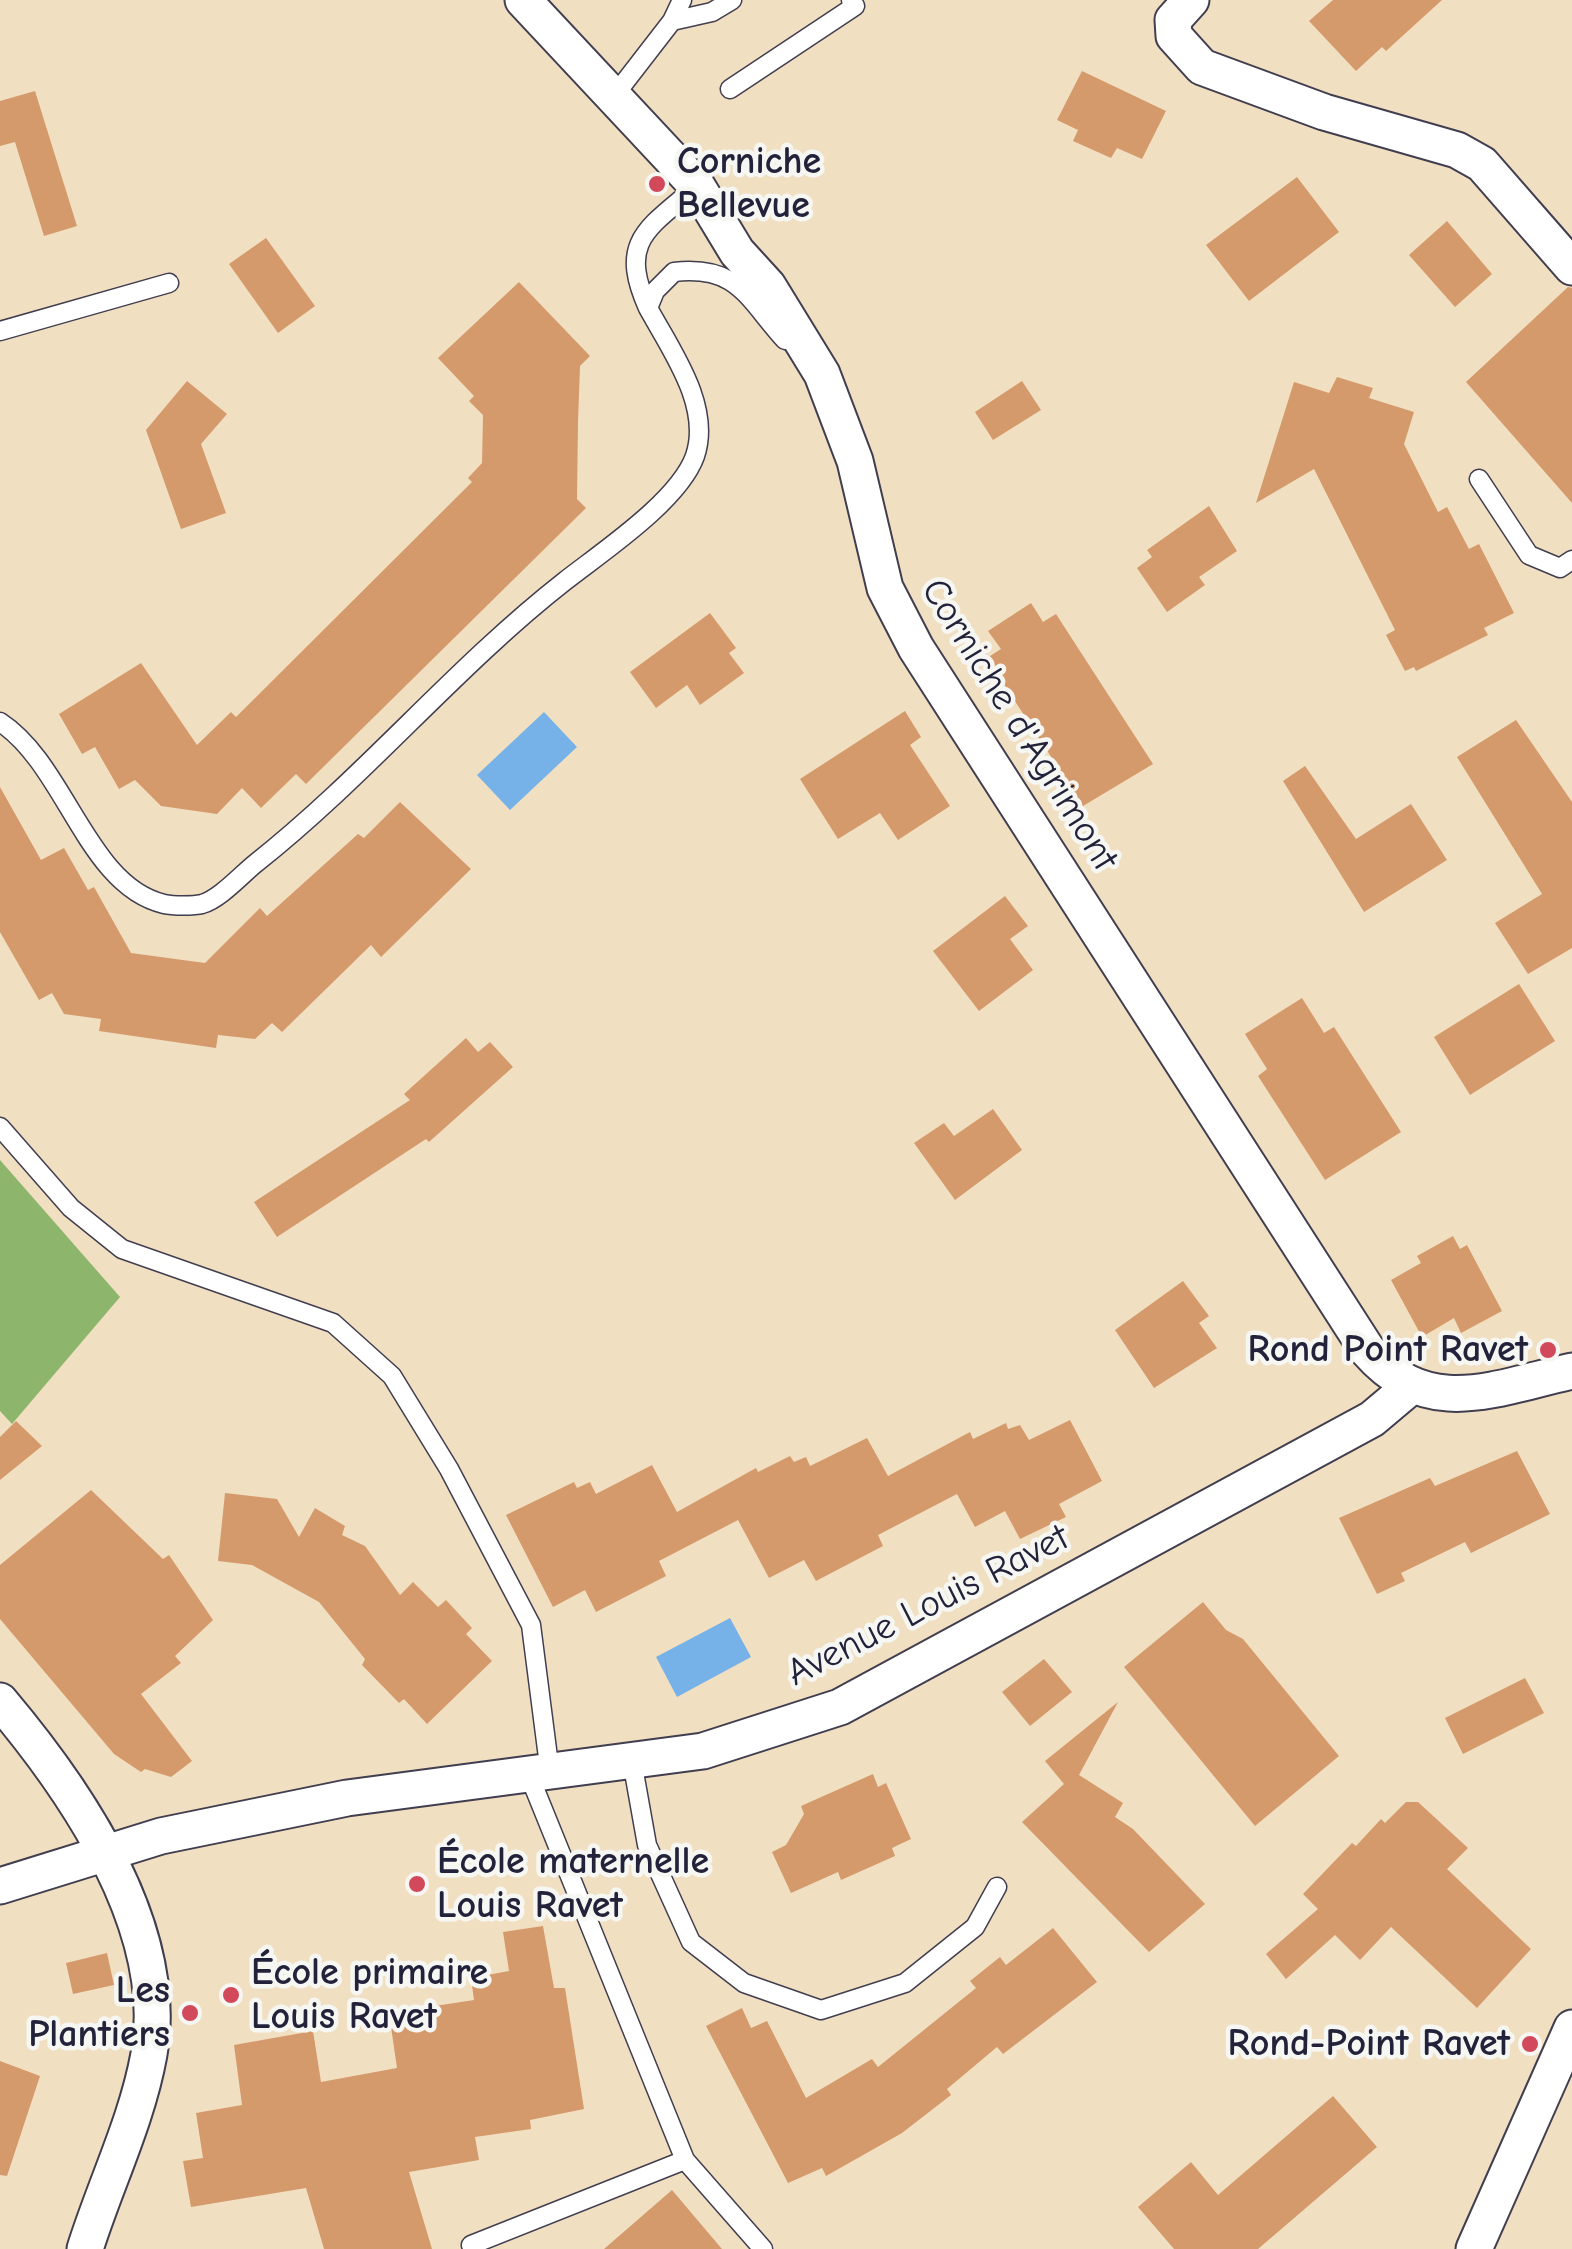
<!DOCTYPE html>
<meta charset="utf-8">
<style>
body{margin:0}
canvas{display:block;background:#f1dfc2}
</style>
<canvas width="1572" height="2249"></canvas>
<script>
const ctx = document.querySelector('canvas').getContext('2d');
ctx.lineJoin = 'round';
function fillPath(path, color) { ctx.fillStyle = color; ctx.fill(path, 'evenodd'); }
function trace(path, color, width, dash) { ctx.strokeStyle = color; ctx.lineWidth = width; ctx.lineCap = dash ? 'butt' : 'round'; ctx.setLineDash(dash || []); ctx.stroke(path); }
function write(font, color, halo, rows, align = 'center') {
  ctx.font = font + ' "Comic Neue",sans-serif'; ctx.lineWidth = 9; ctx.setLineDash([]); ctx.textBaseline = 'middle'; ctx.strokeStyle = halo; ctx.fillStyle = color; for (const [text, x, y, turn = 0] of rows) {
    ctx.save(); ctx.translate(x, y); ctx.rotate((+turn || 0) * Math.PI / 180); ctx.textAlign = isNaN(turn) ? turn : align; if (halo) ctx.strokeText(text, 0, 0); ctx.fillText(text, 0, 0); ctx.restore();
  }
}
fillPath(new Path2D(`
 M0 1160 120 1297 12 1424 0 1411Z`), '#8db66c');
fillPath(new Path2D(`
 M544 712 577 747 510 810 477 775Z
 M730 1618 751 1657 677 1697 656 1657Z`), '#76b2e8');
fillPath(new Path2D(`
 M1333 0H1442L1386 51 1382 47 1356 71 1309 21Z
 M1082 71 1166 111 1142 159 1117 148 1111 158 1073 141 1078 130 1057 120Z
 M35 91 77 226 44 236 15 142 0 146V101Z
 M1297 177 1339 232 1249 301 1206 245Z
 M1447 221 1492 274 1455 307 1409 255Z
 M266 238 315 306 278 333 229 264Z
 M519 282 590 356 580 366 578 422 577 499 586 508 306 784 296 774 261 808 242 788 217 814 161 806 135 780 119 789 95 747 82 754 59 714 141 663 197 745 231 712 236 717 472 482 468 478 482 463 483 415 469 401 474 396 438 358Z
 M1568 287 1572 288V503L1466 382Z
 M1337 377 1373 388 1369 398 1414 412 1404 444 1438 512 1447 507 1469 549 1479 544 1514 613 1484 628 1488 635 1416 671 1414 667 1405 671 1386 635 1395 630 1314 469 1256 503 1294 382 1329 393Z
 M187 381 227 414 201 444 226 513 181 529 146 430Z
 M1022 381 1041 410 993 440 975 412Z
 M1209 506 1237 551 1199 577 1205 585 1167 612 1137 568 1152 557 1147 550Z
 M1031 603 1043 622 1056 614 1153 764 1083 806 987 658 1001 649 988 631Z
 M710 613 736 648 729 653 744 673 700 705 687 685 656 708 630 672Z
 M905 711 921 737 910 745 950 806 898 840 880 813 838 839 800 779Z
 M1516 720 1572 802V948L1528 974 1495 923 1542 894 1457 757Z
 M1305 766 1356 839 1411 804 1447 860 1364 912 1283 781Z
 M0 787 41 860 64 848 88 890 94 887 131 953 205 963 260 908 267 916 358 834 364 838 400 802 471 869 381 957 371 945 282 1032 272 1023 255 1039 218 1035 216 1048 99 1031 101 1019 64 1014 52 993 39 1000 0 932Z
 M1005 896 1028 926 1010 939 1033 970 979 1011 933 951Z
 M1519 984 1555 1041 1470 1095 1434 1037Z
 M1302 998 1324 1033 1334 1027 1401 1132 1325 1180 1258 1076 1267 1069 1245 1034Z
 M466 1038 478 1052 490 1042 513 1067 429 1142 426 1139 277 1237 254 1202 410 1100 404 1094Z
 M993 1109 1022 1150 955 1200 914 1143 944 1123 954 1136Z
 M1453 1236 1460 1249 1467 1245 1502 1311 1461 1333 1454 1318 1422 1337 1391 1280 1421 1263 1417 1256Z
 M1183 1281 1209 1316 1199 1323 1217 1348 1154 1388 1115 1330Z
 M1070 1420 1102 1481 1059 1504 1066 1517 1020 1539 1005 1511 975 1527 957 1494 878 1535 883 1546 816 1581 804 1560 769 1578 738 1520 659 1561 666 1576 596 1612 585 1590 553 1607 506 1515 574 1482 577 1488 590 1482 596 1494 652 1465 677 1512 756 1468 758 1472 790 1456 794 1462 806 1457 810 1466 867 1438 888 1476 970 1432 973 1439 1006 1423 1008 1429 1020 1425 1029 1440Z
 M16 1421 42 1446 0 1480V1437Z
 M1517 1451 1550 1514 1471 1553 1465 1542 1401 1573 1405 1581 1377 1594 1339 1518 1430 1478 1435 1486Z
 M91 1490 163 1559 169 1555 213 1620 175 1656 181 1663 141 1694 192 1761 171 1777 145 1769 141 1772 114 1754 0 1619V1565Z
 M225 1493 277 1499 299 1537 315 1508 345 1526 342 1535 365 1546 400 1595 413 1582 438 1607 446 1600 472 1628 466 1634 492 1661 427 1724 404 1699 399 1703 362 1665 365 1659 319 1602 252 1565 218 1561Z
 M1203 1602 1226 1630 1243 1639 1339 1756 1255 1826 1124 1667Z
 M1044 1659 1072 1692 1030 1726 1002 1692Z
 M1525 1678 1544 1713 1463 1754 1445 1718Z
 M1118 1702 1079 1775 1123 1803 1115 1817 1133 1829 1205 1904 1149 1952 1022 1822 1064 1784 1045 1761Z
 M873 1774 878 1787 886 1783 911 1839 892 1848 895 1856 841 1880 838 1872 791 1893 772 1852 786 1845 804 1814 801 1806Z
 M1406 1802H1418L1468 1848 1447 1869 1531 1949 1477 2008 1391 1927 1360 1960 1335 1935 1286 1979 1266 1954 1318 1909 1303 1894 1352 1843 1356 1846 1381 1819 1385 1823Z
 M543 1926 554 1988H565L584 2109 530 2120 531 2129 475 2137 479 2160 409 2172 432 2249H324L306 2188 191 2207 183 2161 203 2158 196 2113 242 2105 234 2045 313 2031 321 2082 397 2068 389 2013 474 2000 471 1978 509 1971 503 1932Z
 M1053 1928 1097 1982 1003 2054 997 2047 947 2089 951 2095 902 2133 826 2176 822 2168 788 2183 706 2026 742 2008 751 2028 767 2021 806 2098 872 2059 878 2067 976 1988 970 1981 1000 1957 1006 1965Z
 M107 1953 114 1985 73 1994 66 1963Z
 M0 2061 40 2076 7 2176 0 2175Z
 M1333 2096 1377 2147 1258 2249H1174L1138 2207 1191 2162 1218 2195Z
 M672 2190 722 2249H604Z`), '#d59a6b');
const lane = new Path2D(`
 M672 21 712 12 732 0
 M730 89 855 6 851 0
 M614 96 672 21 682 0
 M648 308C618 241 647 229 697 186
 M0 331 169 283
 M1479 479 1529 555 1560 568 1572 560
 M0 722C66 765 87 886 164 904 173 906 194 906 202 904 220 899 242 874 256 863 366 776 455 667 565 581 602 552 679 501 695 456 712 406 671 350 648 308L655 291 674 272C738 265 747 298 785 340
 M0 1127 71 1208 122 1249 333 1323 392 1376 449 1469 531 1625 550 1773
 M632 1761 647 1845 691 1942 744 1983 821 2010 905 1983 975 1927 997 1887
 M685 2160 763 2249
 M471 2245 685 2160 529 1775`);
const street = new Path2D(`
 M523 0 697 186 737 252 768 286 822 374 855 461 885 588 916 648 1368 1351C1428 1420 1495 1388 1572 1371
 M1191 0 1173 20 1174 36 1202 67 1324 112 1457 150 1482 164 1572 267
 M0 1701C76 1791 171 1929 149 2054 137 2121 105 2185 85 2249
 M0 1886 161 1836 347 1798 703 1751 840 1707 1372 1419 1410 1387
 M1474 2249 1572 2028`);
trace(lane, '#413e4f', 21);
trace(street, '#413e4f', 39);
trace(lane, '#fff', 18);
trace(street, '#fff', 35);
for (const [x, y, r, color] of [
 [657,184,10,"#d1495b"],
 [1548,1350,10,"#d1495b"],
 [417,1884,10,"#d1495b"],
 [231,1995,10,"#d1495b"],
 [190,2013,10,"#d1495b"],
 [1530,2044,10,"#d1495b"]
]) { const dot = new Path2D(); dot.arc(x, y, r, 0, 2 * Math.PI); ctx.fillStyle = color; ctx.fill(dot); trace(dot, '#f6f6f2', 4); }
write('bold 38px', '#22223b', '#f6f6f2', [
 ["Corniche",677,162],
 ["Bellevue",677,206],
 ["Rond Point Ravet",1528,1350,"right"],
 ["École maternelle",437,1862],
 ["Louis Ravet",437,1906],
 ["École primaire",251,1973],
 ["Louis Ravet",251,2017],
 ["Les",170,1991,"right"],
 ["Plantiers",170,2035,"right"],
 ["Rond-Point Ravet",1510,2044,"right"]
], 'left');
write('38px', '#22223b', '#f6f6f2', [
 ["Corniche d'Agrimont",1019,725,58],
 ["Avenue Louis Ravet",928,1606,-27]
]);
</script>
